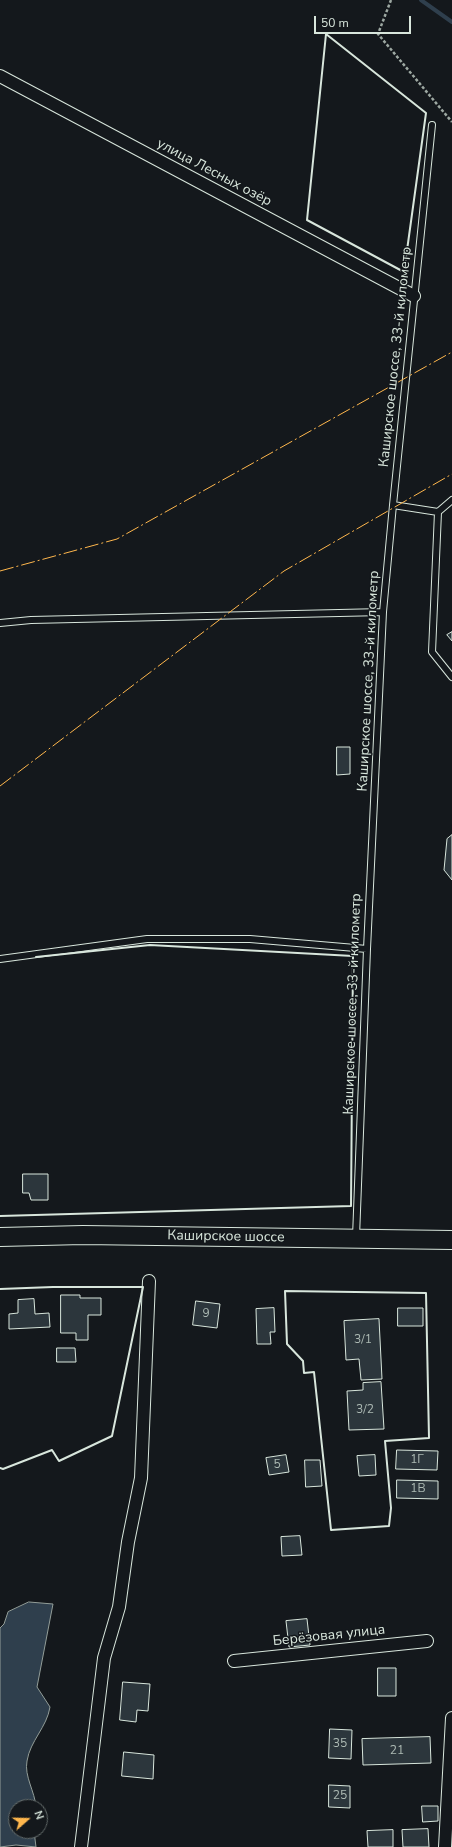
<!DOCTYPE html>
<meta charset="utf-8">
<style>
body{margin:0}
#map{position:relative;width:452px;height:1847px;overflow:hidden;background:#14181c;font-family:"Nunito Sans",sans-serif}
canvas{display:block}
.north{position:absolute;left:8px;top:1799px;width:40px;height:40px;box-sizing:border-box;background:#14181c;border:1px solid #626a69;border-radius:50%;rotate:70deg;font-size:11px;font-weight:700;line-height:16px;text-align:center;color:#d8e6dc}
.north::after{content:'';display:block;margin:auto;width:14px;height:18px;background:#ffb74d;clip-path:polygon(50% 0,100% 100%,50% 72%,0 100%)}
.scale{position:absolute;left:314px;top:16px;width:97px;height:18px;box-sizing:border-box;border:2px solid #d8e6dc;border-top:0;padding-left:5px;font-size:12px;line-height:14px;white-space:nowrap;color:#d8e6dc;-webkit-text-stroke:3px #14181c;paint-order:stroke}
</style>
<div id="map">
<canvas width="452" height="1847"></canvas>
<div class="north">N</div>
<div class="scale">50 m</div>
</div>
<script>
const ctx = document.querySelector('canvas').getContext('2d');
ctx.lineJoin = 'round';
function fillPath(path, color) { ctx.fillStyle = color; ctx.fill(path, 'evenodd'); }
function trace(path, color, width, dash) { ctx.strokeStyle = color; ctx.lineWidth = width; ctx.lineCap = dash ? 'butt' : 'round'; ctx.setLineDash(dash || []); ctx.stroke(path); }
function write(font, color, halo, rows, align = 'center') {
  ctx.font = font + ' "Nunito Sans",sans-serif'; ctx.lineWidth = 3; ctx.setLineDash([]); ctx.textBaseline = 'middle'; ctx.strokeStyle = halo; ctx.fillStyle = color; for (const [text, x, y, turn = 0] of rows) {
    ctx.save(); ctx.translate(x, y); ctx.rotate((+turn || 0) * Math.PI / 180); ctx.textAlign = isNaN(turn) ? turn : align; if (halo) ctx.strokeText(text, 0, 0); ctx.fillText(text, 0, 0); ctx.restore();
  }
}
const water = new Path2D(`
 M29 1602 53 1604 37 1687 50 1707C47 1727 30 1741 27 1761 24 1776 35 1792 36 1807H16V1831H34L36 1847 16 1845 0 1847V1628L4 1624 8 1612Z`);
fillPath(water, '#2f3f4d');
trace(water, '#939e99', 1);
trace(new Path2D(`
 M421 0 452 22`), '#2f3f4d', 4);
const building = new Path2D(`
 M452 632V641L447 635Z
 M337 747H350V774L337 775Z
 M452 835V880L444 870 447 839Z
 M23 1174H48V1200H31L29 1193H23Z
 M61 1295H80V1298H101V1315H88V1340H76V1333H61Z
 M34 1299 35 1314 49 1313 50 1327 9 1329V1314L18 1313V1300Z
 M196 1301 220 1304 217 1328 193 1325Z
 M274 1308 275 1332H270L271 1344H257L256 1309Z
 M398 1308H423V1326H398Z
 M379 1319 382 1379 361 1380 359 1359 346 1360 344 1321Z
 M57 1348H75L76 1362H57Z
 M381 1382 384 1429 349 1430 347 1391 363 1390V1383Z
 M397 1450 438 1451 437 1470 396 1469Z
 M286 1455 289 1472 269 1475 266 1458Z
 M375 1455 376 1475 359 1476 357 1456Z
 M305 1460H320L322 1486 306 1487Z
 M397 1480 438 1481V1499L397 1498Z
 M300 1536 302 1555 282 1556 281 1537Z
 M307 1619 310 1645 289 1647 286 1621Z
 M378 1668H396V1696H378Z
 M123 1682 150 1684 148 1711 137 1710 136 1722 120 1720Z
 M330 1729 352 1730 351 1759 329 1758Z
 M430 1737 431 1763 363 1765 362 1739Z
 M124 1752 154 1755 153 1779 122 1776Z
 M329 1785 350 1786V1808L329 1807Z
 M422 1806H438V1821L423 1822Z
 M428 1829 429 1847H403L402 1830Z
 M393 1830V1847H368L367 1831Z`);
fillPath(building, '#2c363c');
trace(building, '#d8e6dc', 1);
const lane = new Path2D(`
 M452 500 438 512 432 652 452 677
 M393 505 438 512
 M0 623 31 620 383 612
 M0 959 147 939H250L367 949
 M356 1237 367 949 383 612 393 505 432 125`);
const street = new Path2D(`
 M0 76 414 296
 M234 1661 427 1641
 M81 1847 104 1658 119 1607 128 1542 141 1478 149 1281
 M445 1847 452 1718`);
const primary = new Path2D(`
 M0 1237 83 1235 452 1240`);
trace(lane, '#d8e6dc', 8);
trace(street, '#d8e6dc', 14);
trace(primary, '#d8e6dc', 20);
trace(new Path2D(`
 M391 0 378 34 452 122`), '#9da8a2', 2.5, [3, 2]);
trace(lane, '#14181c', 6);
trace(street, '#14181c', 12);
trace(primary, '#14181c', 18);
trace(new Path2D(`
 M326 34 426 113 404 272 307 220Z
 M0 1216 351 1206 353 956 150 945 36 957
 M0 1289 53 1287H143L112 1436 59 1461 52 1450 3 1469 0 1468
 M285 1291 426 1293 429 1438 385 1441 391 1508 389 1526 331 1530 314 1372 304 1373 303 1361 287 1344Z`), '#d8e6dc', 2);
trace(new Path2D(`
 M0 571 117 539 452 352
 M0 786 284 571 452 474`), '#ffb74d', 1, [14, 3, 2, 3]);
write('12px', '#adbab4', null, [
 ["9",206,1314],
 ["3/1",363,1340],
 ["3/2",365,1410],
 ["1Г",417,1460],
 ["5",277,1465],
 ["1В",418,1489],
 ["35",340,1744],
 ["21",397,1751],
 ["25",340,1796]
]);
write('14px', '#d8e6dc', '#14181c', [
 ["улица Лесных озёр",214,173,28],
 ["Каширское шоссе, 33-й километр",396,357,-84],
 ["Каширское шоссе, 33-й километр",369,681,-87],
 ["Каширское шоссе, 33-й километр",353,1004,-88],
 ["Каширское шоссе",226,1237,1],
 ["Берёзовая улица",329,1636,-6]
]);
</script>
